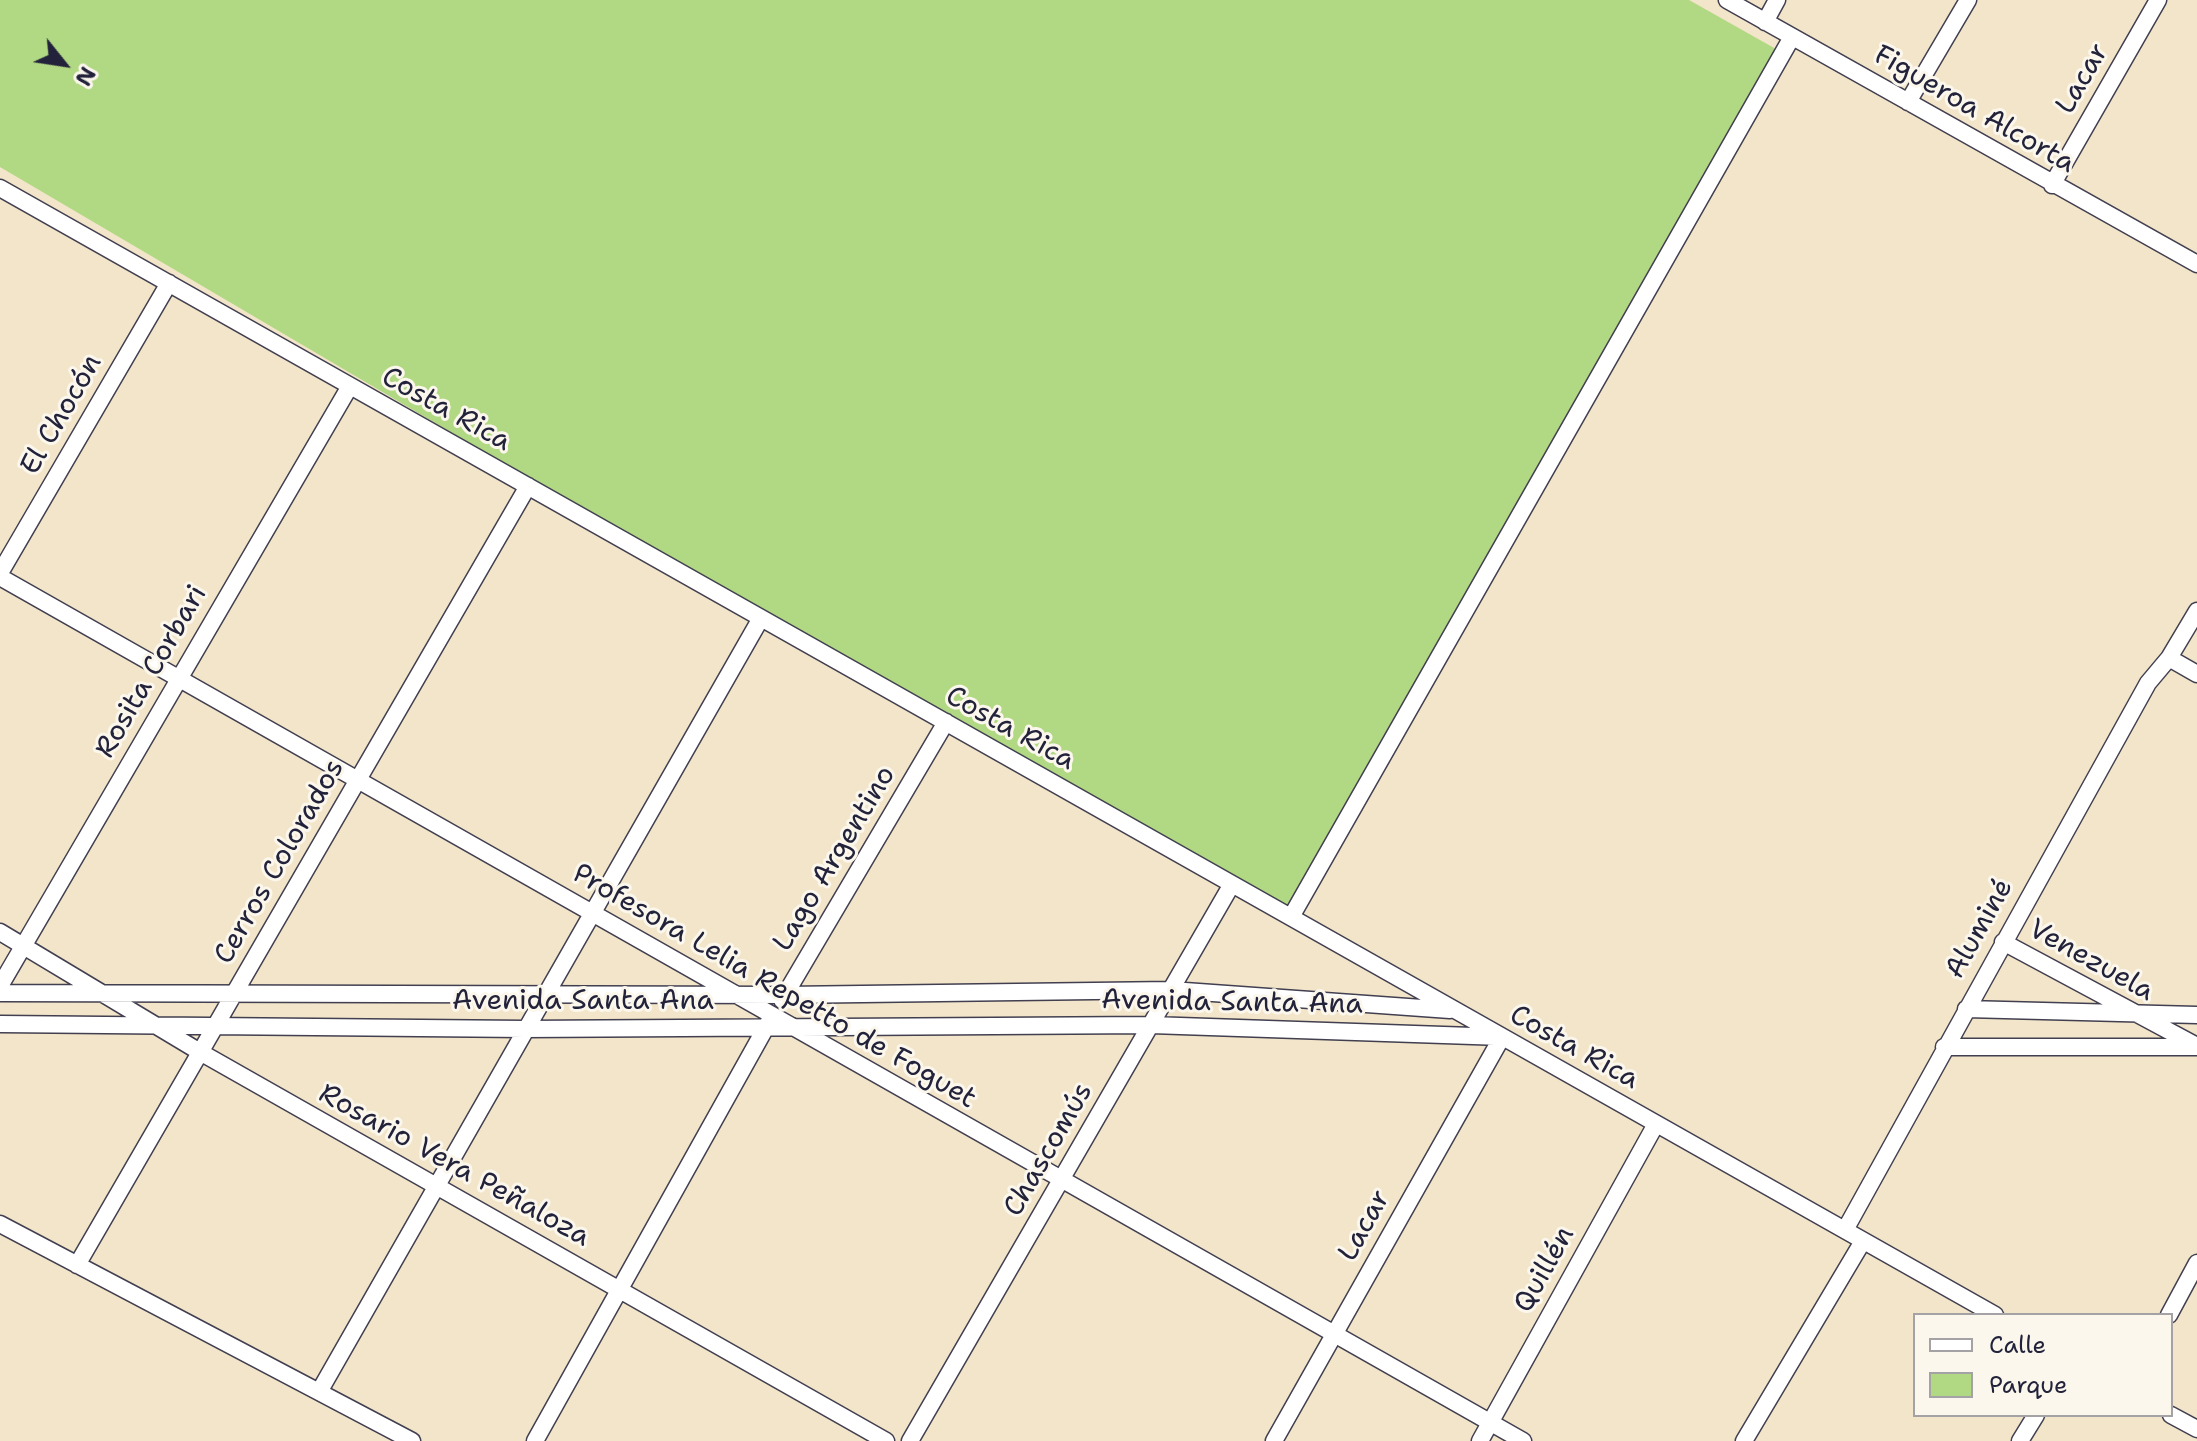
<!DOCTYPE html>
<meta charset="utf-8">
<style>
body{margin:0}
#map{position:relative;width:2197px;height:1441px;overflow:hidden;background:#f2e5c9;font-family:"Shantell Sans",sans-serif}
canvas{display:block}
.legend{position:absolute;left:1913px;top:1313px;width:260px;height:104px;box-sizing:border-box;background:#fbf7ec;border:2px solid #a4a2a5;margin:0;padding:10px 14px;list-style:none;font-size:24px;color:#22223b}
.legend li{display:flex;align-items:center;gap:16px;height:40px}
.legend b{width:40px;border:2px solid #a4a2a5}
.north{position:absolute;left:24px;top:24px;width:80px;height:80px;-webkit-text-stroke:6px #fbf7ec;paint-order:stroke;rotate:120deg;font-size:22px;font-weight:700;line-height:32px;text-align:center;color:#22223b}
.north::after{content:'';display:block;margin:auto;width:28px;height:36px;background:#22223b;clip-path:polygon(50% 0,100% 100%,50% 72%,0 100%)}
</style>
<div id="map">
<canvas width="2197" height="1441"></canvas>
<ul class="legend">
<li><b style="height:10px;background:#fff"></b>Calle</li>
<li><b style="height:22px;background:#b1d882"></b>Parque</li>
</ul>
<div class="north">N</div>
</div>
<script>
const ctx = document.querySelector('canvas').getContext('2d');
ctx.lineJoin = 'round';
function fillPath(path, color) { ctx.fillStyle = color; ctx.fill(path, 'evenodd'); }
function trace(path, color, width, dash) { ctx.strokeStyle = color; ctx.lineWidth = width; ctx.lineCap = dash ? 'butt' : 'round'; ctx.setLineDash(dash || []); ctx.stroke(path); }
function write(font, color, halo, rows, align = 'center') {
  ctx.font = font + ' "Shantell Sans",sans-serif'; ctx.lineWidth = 6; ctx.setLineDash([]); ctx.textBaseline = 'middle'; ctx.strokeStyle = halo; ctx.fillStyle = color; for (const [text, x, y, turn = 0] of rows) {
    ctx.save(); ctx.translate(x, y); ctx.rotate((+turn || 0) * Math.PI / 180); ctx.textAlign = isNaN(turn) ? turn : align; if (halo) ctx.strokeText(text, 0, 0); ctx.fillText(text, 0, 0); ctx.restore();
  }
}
fillPath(new Path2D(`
 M0 0H1689L1783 53 1289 909 527 477 0 167Z`), '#b1d882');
const street = new Path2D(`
 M1727 0 2197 264
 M1765 22 1777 0
 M1908 102 1968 0
 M2052 185 2158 0
 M0 188 1995 1315
 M0 573 169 283
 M0 577 1523 1441
 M2169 658 2197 674
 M1291 917 1792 37
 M0 932 200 1052 886 1441
 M2003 942 2195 1045
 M0 986 350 386
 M0 993 785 995 1171 990 1450 1010
 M782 1000 946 722
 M1966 1009 2197 1015
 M0 1024 525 1029 1151 1025 1502 1037 1274 1441
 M1944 1047H2197
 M0 1224 412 1441
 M1845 1230 2148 683 2169 658 2197 611
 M77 1265 528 486
 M2169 1315 2197 1263
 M319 1392 761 618
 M2171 1415 2197 1429
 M535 1441 770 1020
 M910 1441 1232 884
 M1480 1441 1656 1124
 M1744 1441 1863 1241
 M2020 1441 2036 1415`);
trace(street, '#413f50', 19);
trace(street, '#fff', 16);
write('28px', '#22223b', '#fbf7ec', [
 ["Lacar",2083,79,-60],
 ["Figueroa Alcorta",1974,110,30],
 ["Costa Rica",446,410,29],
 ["El Chocón",62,415,-60],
 ["Rosita Corbari",152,672,-60],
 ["Costa Rica",1010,729,29],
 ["Lago Argentino",835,859,-59],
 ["Cerros Colorados",280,862,-60],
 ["Aluminé",1980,929,-61],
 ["Venezuela",2091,961,29],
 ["Profesora Lelia Repetto de Foguet",774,987,30],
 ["Avenida Santa Ana",583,1002],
 ["Avenida Santa Ana",1232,1003,1],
 ["Costa Rica",1574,1048,29],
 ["Chascomús",1049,1150,-60],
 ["Rosario Vera Peñaloza",454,1166,29],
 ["Lacar",1365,1226,-61],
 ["Quillén",1545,1270,-61]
]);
</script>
